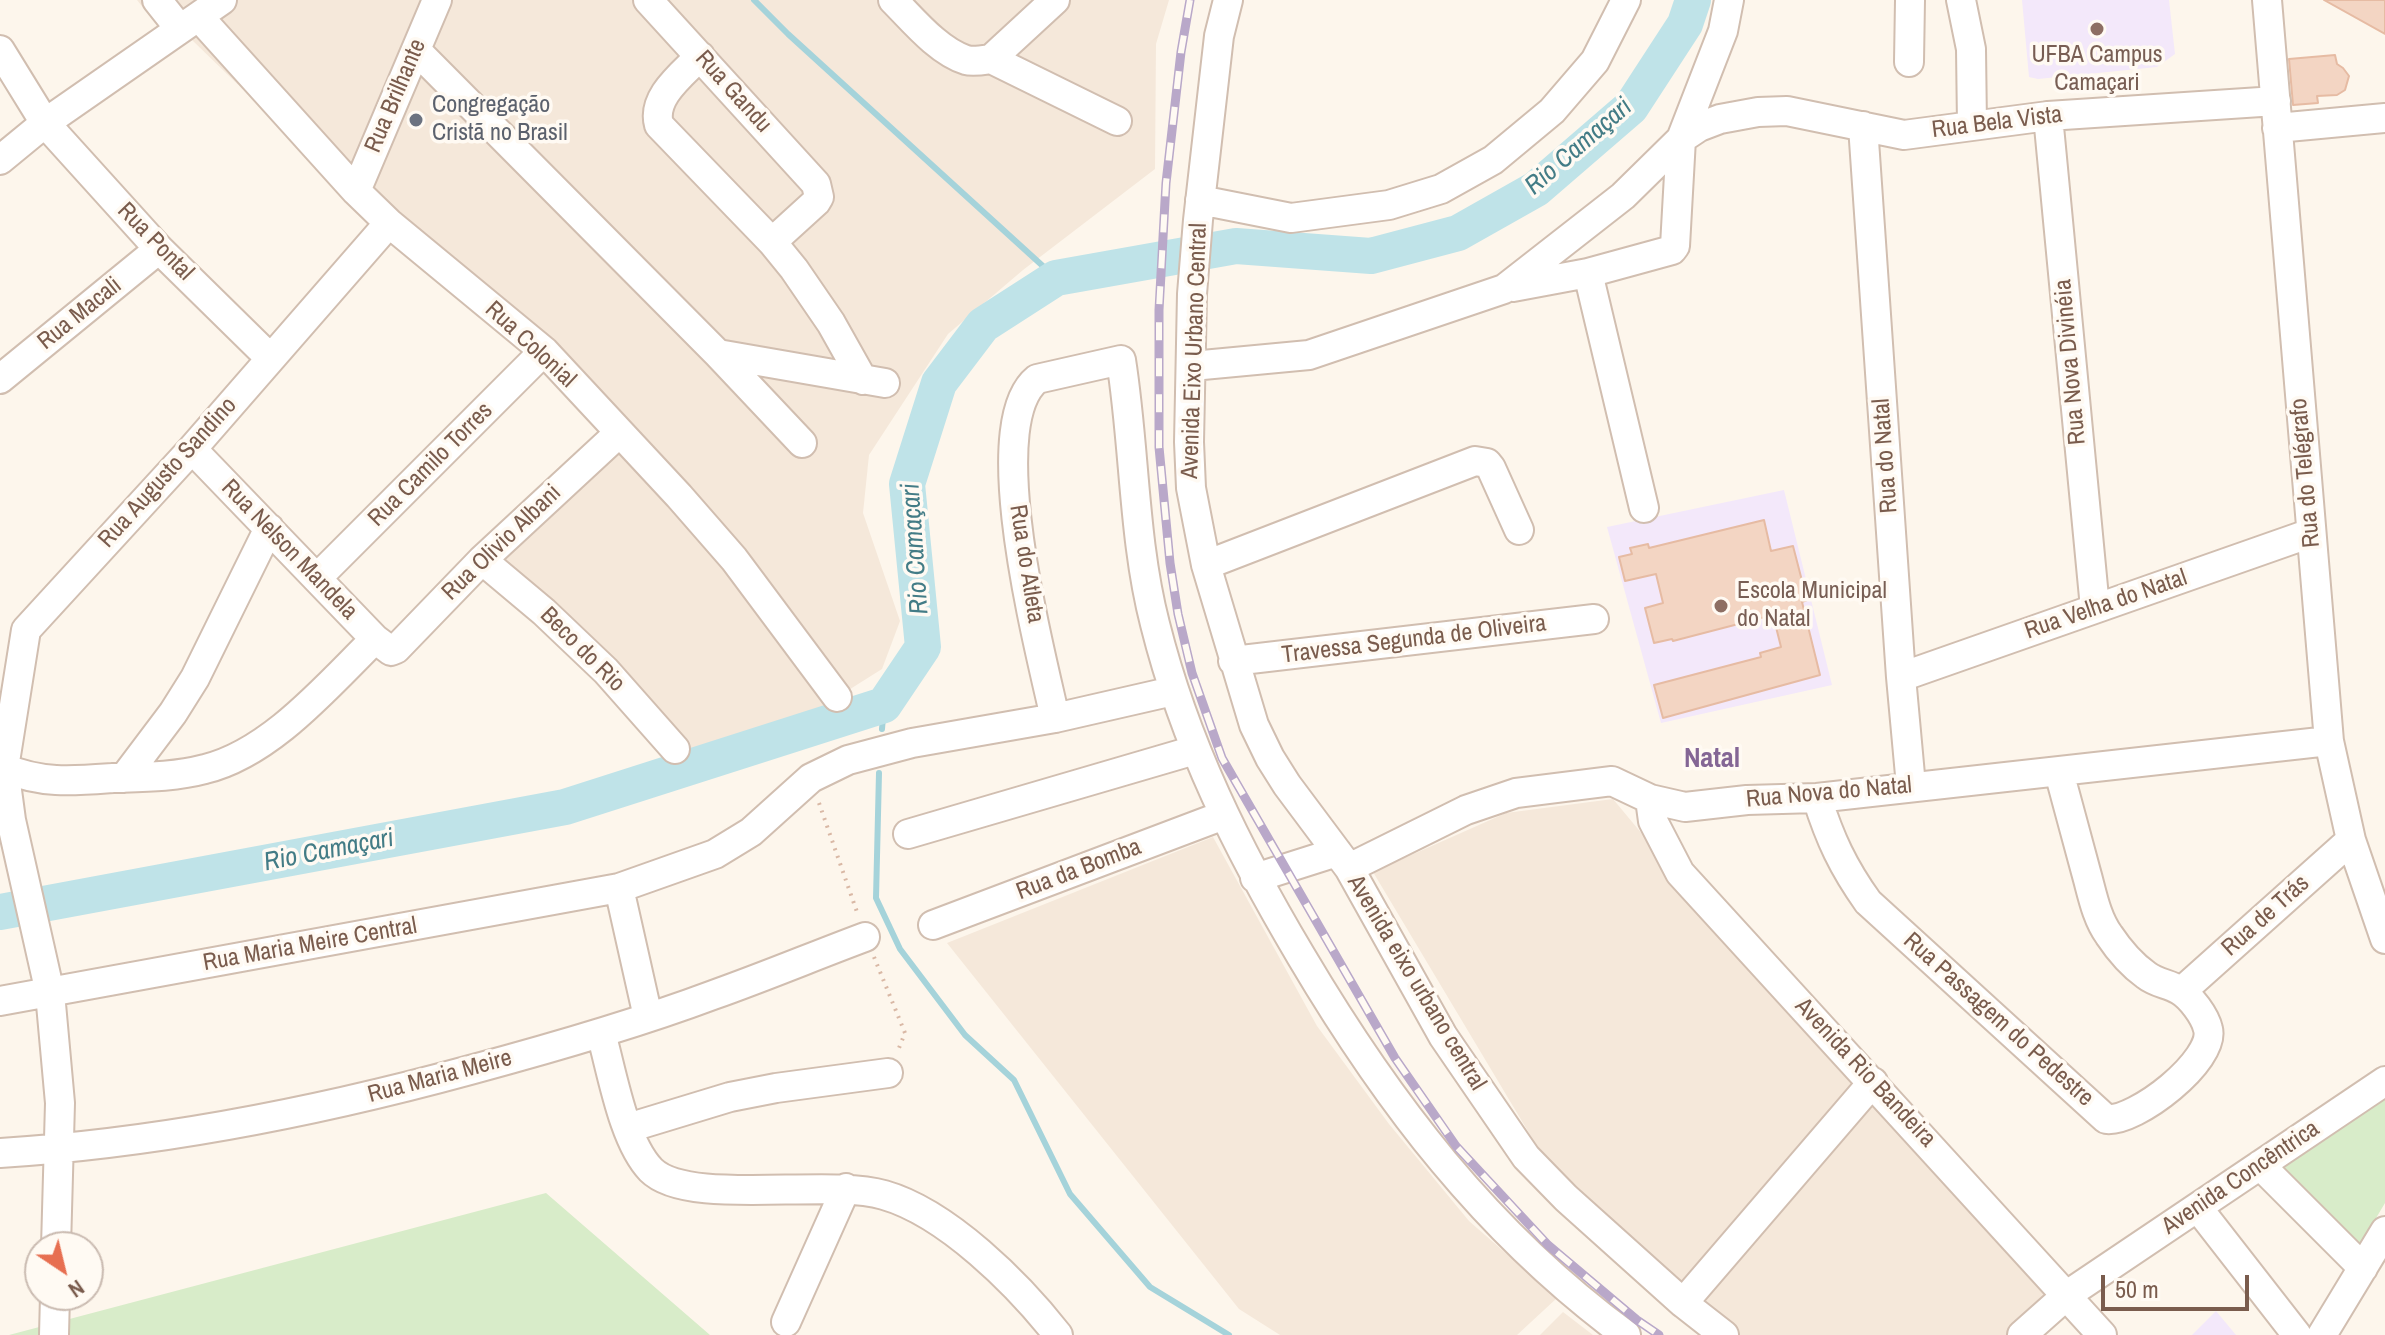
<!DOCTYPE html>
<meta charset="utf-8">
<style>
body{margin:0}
#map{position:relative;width:2385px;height:1335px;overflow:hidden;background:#fdf6ec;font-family:"Archivo Narrow",sans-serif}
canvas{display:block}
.north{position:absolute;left:24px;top:1231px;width:80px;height:80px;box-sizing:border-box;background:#fffaf3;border:2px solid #cabbb1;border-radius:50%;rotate:145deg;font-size:22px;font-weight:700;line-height:32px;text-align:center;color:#7a5c4d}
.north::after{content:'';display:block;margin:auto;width:28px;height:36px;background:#e76f51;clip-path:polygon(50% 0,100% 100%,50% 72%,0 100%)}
.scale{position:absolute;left:2101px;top:1275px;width:148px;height:36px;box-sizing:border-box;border:4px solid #7a5c4d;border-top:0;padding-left:10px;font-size:24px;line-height:28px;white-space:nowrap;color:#7a5c4d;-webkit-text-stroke:6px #fffaf3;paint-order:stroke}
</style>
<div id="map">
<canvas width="2385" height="1335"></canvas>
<div class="north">N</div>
<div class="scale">50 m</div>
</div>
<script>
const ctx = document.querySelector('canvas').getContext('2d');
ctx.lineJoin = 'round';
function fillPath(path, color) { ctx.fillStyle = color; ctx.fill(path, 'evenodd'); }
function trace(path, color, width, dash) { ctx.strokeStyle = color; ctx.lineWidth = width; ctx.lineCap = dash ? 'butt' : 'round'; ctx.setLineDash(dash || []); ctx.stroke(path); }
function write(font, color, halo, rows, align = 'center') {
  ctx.font = font + ' "Archivo Narrow",sans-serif'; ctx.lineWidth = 7; ctx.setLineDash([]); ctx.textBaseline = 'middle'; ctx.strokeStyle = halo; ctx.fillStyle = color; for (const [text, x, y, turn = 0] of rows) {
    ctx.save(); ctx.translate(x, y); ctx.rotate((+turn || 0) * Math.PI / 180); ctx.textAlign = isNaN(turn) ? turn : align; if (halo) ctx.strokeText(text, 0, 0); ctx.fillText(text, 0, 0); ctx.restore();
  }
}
fillPath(new Path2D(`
 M137 0H1169L1156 44 1155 169 1023 270 948 334 869 455 863 513 900 621 882 669 785 730 680 766 480 554 620 422 368 211 192 40 152 19Z
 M1613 799 1722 930 1862 1082 1687 1288 1541 1153 1373 872 1506 813Z
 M1213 837 1317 1026 1389 1124 1469 1221 1557 1298 1517 1335H1280L1239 1309 947 943Z
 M1874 1096 2055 1294 2010 1335H1737L1695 1302Z
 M1563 1312 1593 1335H1540Z`), '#f5e8da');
fillPath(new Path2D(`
 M2022 0H2169L2175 54 2157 67 2038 79 2029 77Z
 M1784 490 1832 685 1661 723 1607 527Z
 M2216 1311 2236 1335H2192Z`), '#f3e8fa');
fillPath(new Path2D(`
 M2385 1092V1203L2357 1250 2275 1168Z
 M546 1193 710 1335H9Z`), '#d8ecc9');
trace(new Path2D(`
 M754 0 788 34 1056 278
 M882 729 884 705
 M879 773 876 898 900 949 965 1035 1014 1080 1070 1194 1150 1287 1229 1335`), '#a5d3da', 6);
trace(new Path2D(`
 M0 912 565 807 884 705 923 647 907 484 939 383 983 325 1056 278 1236 246 1371 256 1458 233 1536 189 1631 107 1685 24 1693 0`), '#bfe3e8', 36);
const building = new Path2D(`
 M2324 0H2385V34Z
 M2335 55 2337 64 2343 68 2349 76 2345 90 2337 95 2317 96 2318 103 2293 105 2289 59Z
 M1764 520 1771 551 1793 546 1807 600 1802 602 1820 675 1663 718 1654 685 1761 657 1760 653 1781 647 1773 615 1673 641 1672 639 1654 643 1645 608 1663 603 1656 574 1625 581 1619 557 1632 554 1630 548 1648 544 1649 548Z`);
fillPath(building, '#f3d5c3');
trace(building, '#e6bba3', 2);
const minor = new Path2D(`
 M157 0 180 29
 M648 0 816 184 819 197 816 202 772 242
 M893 0C913 20 938 51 966 60 973 62 984 60 991 59
 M1228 0 1219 36 1198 220 1192 294 1189 442 1191 488 1206 565 1254 725 1270 758 1287 785 1349 868 1443 1036 1526 1157 1566 1198 1683 1303 1724 1335
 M1961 0 1971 49 1972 125
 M2267 0 2329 741 2351 840 2385 939
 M199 17 356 191 389 223 544 351 679 496 734 559 837 697
 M0 50 45 123 159 249 270 358
 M416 50 718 354 802 443
 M700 56C683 74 651 97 659 125L772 242 794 269 831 323 863 380
 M991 59 1117 121
 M991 59 1055 0
 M1909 62 1910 0
 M2048 116 2095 608
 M1863 126 1901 677 1911 786
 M2277 128 2385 118
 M0 160 45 123 222 0
 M356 191 437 0
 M1200 200 1291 218 1389 205 1441 189 1493 160 1552 111 1595 61 1626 0
 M1588 273 1644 508
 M1513 287 1588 273 1672 250 1675 246 1681 139 1723 31 1729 0
 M718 354 885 383
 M1192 366 1309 355 1504 289 1623 196 1681 139 1699 127 1720 119 1758 112 1787 111 1904 135 2048 116 2276 101
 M0 379 159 249
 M192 449 375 639 391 651 396 649 482 560 618 434
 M482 560 544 612 606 671 675 749
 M1206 565 1475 461 1487 463 1491 468 1519 530
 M317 578 544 351
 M1233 661 1594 619
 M1901 677 2311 533
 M1055 718C1041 653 980 425 1037 379L1121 360C1135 448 1133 539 1155 624 1185 744 1238 850 1301 956 1388 1103 1487 1233 1626 1335
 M4 768C42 784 73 781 113 778 143 777 175 777 205 769 271 753 328 685 375 639
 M124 778 173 713 195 678 269 528
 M1817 798C1830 839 1843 867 1868 902L2106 1119C2135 1123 2216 1060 2208 1029 2205 1016 2191 997 2179 990 2169 984 2156 983 2146 975 2132 965 2119 950 2109 935 2096 917 2092 893 2086 872 2077 839 2068 805 2059 772
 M1650 799 1653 821 1680 873 2102 1335
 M908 834 1195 750
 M1349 868 1466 810 1516 793 1612 781 1650 799 1685 807 1747 800 1817 798 2329 741
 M1255 878 1337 852
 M619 888 648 1017
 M933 925 1224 815
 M2182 991 2351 840
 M0 1001 619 888 715 854 751 832 811 778 848 760 912 743 1055 718 1173 691
 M601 1033C612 1072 623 1141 651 1170 688 1207 827 1178 884 1195 947 1213 1018 1284 1058 1335
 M628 1128 730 1097 776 1088 888 1073
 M0 1153C160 1143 316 1112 470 1070 552 1048 633 1025 713 995 764 977 814 956 865 937
 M2260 1165 2363 1268
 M2198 1208 2297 1335
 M56 1247 60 1103 50 993 11 820 4 768 26 630 192 449 389 223
 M1683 1303 1873 1082
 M786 1322 846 1188
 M54 1335 55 1295
 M2022 1335 2067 1295 2385 1081
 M2322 1335 2385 1231`);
trace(minor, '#d1beb0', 32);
trace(new Path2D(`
 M819 803 858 915
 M874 957 905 1033 897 1053`), '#d9b8a5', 4, [2, 6]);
trace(minor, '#fff', 28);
const rail = new Path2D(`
 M1190 0 1181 52 1166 183 1159 310V447L1170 563 1178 614 1192 673 1222 758 1395 1058 1456 1146 1548 1245 1637 1320 1659 1335`);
trace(rail, '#b9a8c9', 9);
trace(rail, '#fffaf3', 6, [18]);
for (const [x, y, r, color] of [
 [2097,29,8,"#8d6e63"],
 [416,120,8,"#6b7280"],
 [1721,606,8,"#8d6e63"]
]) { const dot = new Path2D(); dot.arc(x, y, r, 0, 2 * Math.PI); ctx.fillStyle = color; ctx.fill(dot); trace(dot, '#fffaf3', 3); }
write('24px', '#785e54', '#fffaf3', [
 ["UFBA Campus",2097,56],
 ["Camaçari",2097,84],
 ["Escola Municipal",1737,592,"left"],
 ["do Natal",1737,620,"left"]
]);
write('24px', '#7a5c4d', '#fffaf3', [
 ["Rua Gandu",733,92,48],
 ["Rua Brilhante",396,96,-67],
 ["Rua Bela Vista",1997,123,-7],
 ["Rua Pontal",155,242,46],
 ["Rua Macali",80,314,-39],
 ["Rua Colonial",530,345,43],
 ["Avenida Eixo Urbano Central",1195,351,-88],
 ["Rua Nova Divinéia",2071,362,-95],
 ["Rua do Natal",1886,456,-94],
 ["Rua Camilo Torres",431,465,-45],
 ["Rua Augusto Sandino",168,473,-48],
 ["Rua do Telégrafo",2306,473,-95],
 ["Rua Olivio Albani",502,543,-44],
 ["Rua Nelson Mandela",289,550,46],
 ["Rua do Atleta",1026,564,81],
 ["Rua Velha do Natal",2106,605,-19],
 ["Travessa Segunda de Oliveira",1414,640,-7],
 ["Beco do Rio",582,650,45],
 ["Rua Nova do Natal",1829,793,-5],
 ["Rua da Bomba",1079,870,-21],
 ["Rua de Trás",2266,916,-42],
 ["Rua Maria Meire Central",310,945,-10],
 ["Avenida eixo urbano central",1416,983,59],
 ["Rua Passagem do Pedestre",1998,1020,42],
 ["Avenida Rio Bandeira",1865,1073,47],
 ["Rua Maria Meire",440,1077,-15],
 ["Avenida Concêntrica",2241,1178,-34]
]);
write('24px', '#5b616d', '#fffaf3', [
 ["Congregação",432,106],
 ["Cristã no Brasil",432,134]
], 'left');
write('italic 26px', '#437c86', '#fffaf3', [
 ["Rio Camaçari",1579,147,-41],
 ["Rio Camaçari",916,549,-94],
 ["Rio Camaçari",329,851,-11]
]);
write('bold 28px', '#846695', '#fffaf3', [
 ["Natal",1712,759]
]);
</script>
